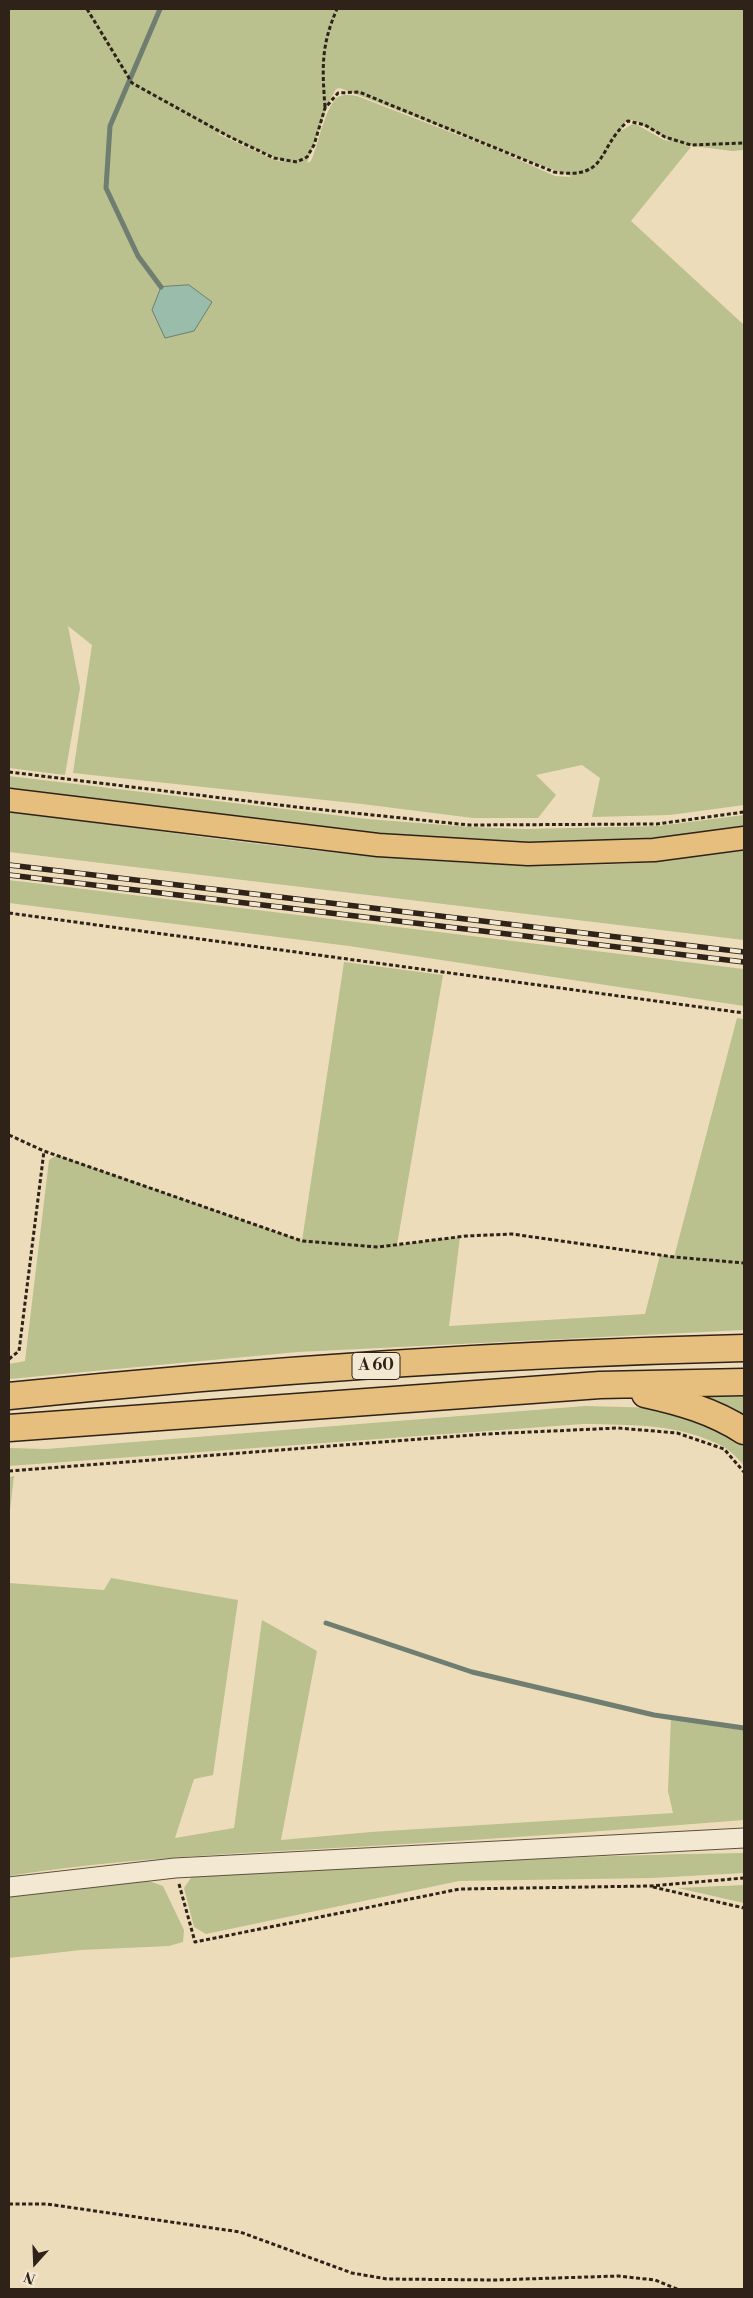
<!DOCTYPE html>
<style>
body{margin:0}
#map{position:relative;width:753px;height:2298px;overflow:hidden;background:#eddcba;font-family:"Libre Bodoni",serif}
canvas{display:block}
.frame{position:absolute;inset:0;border:10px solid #2f2218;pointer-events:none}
.north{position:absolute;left:10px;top:2238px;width:50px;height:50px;-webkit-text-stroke:4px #f3e8d2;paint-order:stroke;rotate:200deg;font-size:14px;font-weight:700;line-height:20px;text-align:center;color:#2f2218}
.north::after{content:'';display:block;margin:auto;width:18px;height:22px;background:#2f2218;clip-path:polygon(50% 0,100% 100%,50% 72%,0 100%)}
</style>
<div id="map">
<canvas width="753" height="2298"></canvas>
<div class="frame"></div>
<div class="north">N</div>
</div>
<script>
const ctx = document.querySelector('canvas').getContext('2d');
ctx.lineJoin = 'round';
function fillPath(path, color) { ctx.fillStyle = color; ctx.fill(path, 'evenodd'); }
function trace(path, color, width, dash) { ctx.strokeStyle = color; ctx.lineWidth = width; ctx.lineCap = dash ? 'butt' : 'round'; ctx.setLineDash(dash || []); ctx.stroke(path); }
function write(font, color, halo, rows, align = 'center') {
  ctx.font = font + ' "Libre Bodoni",serif'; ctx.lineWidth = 4; ctx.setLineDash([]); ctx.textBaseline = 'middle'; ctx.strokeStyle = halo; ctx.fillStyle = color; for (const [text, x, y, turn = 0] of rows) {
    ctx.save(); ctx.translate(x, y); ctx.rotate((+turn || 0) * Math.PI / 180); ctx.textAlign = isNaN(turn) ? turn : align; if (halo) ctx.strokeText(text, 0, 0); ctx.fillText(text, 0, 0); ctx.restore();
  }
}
fillPath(new Path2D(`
 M9 9H744V150L732 151 684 145 691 147 631 221 744 325V805L670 815 592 817 600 778 582 765 536 775 556 795 538 818H473L362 804 73 773 92 645 68 626 80 688 65 775 9 768ZM340 88 526 160 569 175 571 177 555 176 497 150 357 96C351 95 344 94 338 97 325 106 318 146 311 161L307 163 329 102 336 89ZM626 120H634L670 141 664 140 634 123 621 131ZM218 134 219 133 284 162 275 160Z
 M9 776 367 819 470 827 525 829 658 826 744 815V829L654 840 524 845 369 836 147 805 9 790Z
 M9 811C218 838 428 874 640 863 674 861 710 852 744 848V940L9 852Z
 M9 880 744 969V1006L349 946 9 903Z
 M344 962 443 975 397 1245 460 1237 449 1326 645 1314 660 1255 674 1257 737 1018 744 1019V1330L298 1352 9 1379V1364L25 1361 49 1160 57 1155 302 1241Z
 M744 1394V1423L685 1395Z
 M585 1406 663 1408 689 1414 744 1444V1465C738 1459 731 1451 724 1447 678 1423 633 1425 583 1424L9 1466V1448L46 1449Z
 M14 1476 9 1519V1477Z
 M111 1578 238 1600 213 1775 194 1779 175 1838 234 1828 262 1620 317 1651 281 1840 371 1832 673 1813 668 1791 671 1717 744 1728V1820C620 1830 495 1839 371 1846 250 1853 129 1857 9 1876V1583L104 1590Z
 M744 1853V1873L652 1878 459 1881 206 1934 194 1927 184 1888 193 1875C377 1868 560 1855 744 1853Z
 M143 1879 163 1886 184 1930 183 1942 169 1946 81 1950 9 1958V1897Z
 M744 1885V1903L678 1888Z`), '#bac08e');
const water = new Path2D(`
 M189 285 212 302 194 331 165 338 152 310 161 287Z`);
fillPath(water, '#9abcab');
trace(water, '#6f7e70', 1);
trace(new Path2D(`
 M160 9 110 126 106 188 138 256 161 287
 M326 1623 472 1672 654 1715 744 1728`), '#6f7e70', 5);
const minor = new Path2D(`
 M9 1887 175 1868 744 1838`);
const major = new Path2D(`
 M9 800 378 845 528 854 654 850 744 838`);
const highway = new Path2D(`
 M645 1394C681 1402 713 1411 744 1431
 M9 1396C253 1371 499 1354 744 1348
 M9 1428 600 1385 744 1382`);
trace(minor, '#5e5040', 21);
trace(major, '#2f2218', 25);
trace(highway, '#2f2218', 29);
trace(new Path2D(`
 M87 9 132 83 228 136 274 158 297 162 307 157 314 145 325 108 338 93 359 92 554 172C609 180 596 149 628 121L645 125 665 137 691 145 744 143
 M325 107C322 68 321 45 337 9
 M9 772 296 807 469 825 657 824 744 812
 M9 913 744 1013
 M9 1135 44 1151 302 1241 378 1247 466 1236 512 1234 674 1257 744 1263
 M9 1359 19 1351 44 1151
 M9 1471 486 1434 618 1428 677 1433 724 1449 744 1472
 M179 1884 195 1942 460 1889 650 1886 744 1878
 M653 1887 744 1908
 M9 2204H47L240 2232 352 2273 387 2279 495 2280 618 2276 655 2280 677 2289`), '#2f2218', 3, [4, 2.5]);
trace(minor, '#f3e8d2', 19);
trace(major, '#e6be7d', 22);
trace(highway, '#e6be7d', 26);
const rail = new Path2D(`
 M9 865 744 952
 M9 875 744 962`);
trace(rail, '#2f2218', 5.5);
trace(rail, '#f3e8d2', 4, [11]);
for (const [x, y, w] of [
 [376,1366,48]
]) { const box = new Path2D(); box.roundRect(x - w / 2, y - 13.5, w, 27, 4); ctx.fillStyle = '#f3e8d2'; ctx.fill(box); trace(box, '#2f2218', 1); }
write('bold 16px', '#2f2218', null, [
 ["A 60",376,1366]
]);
</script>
